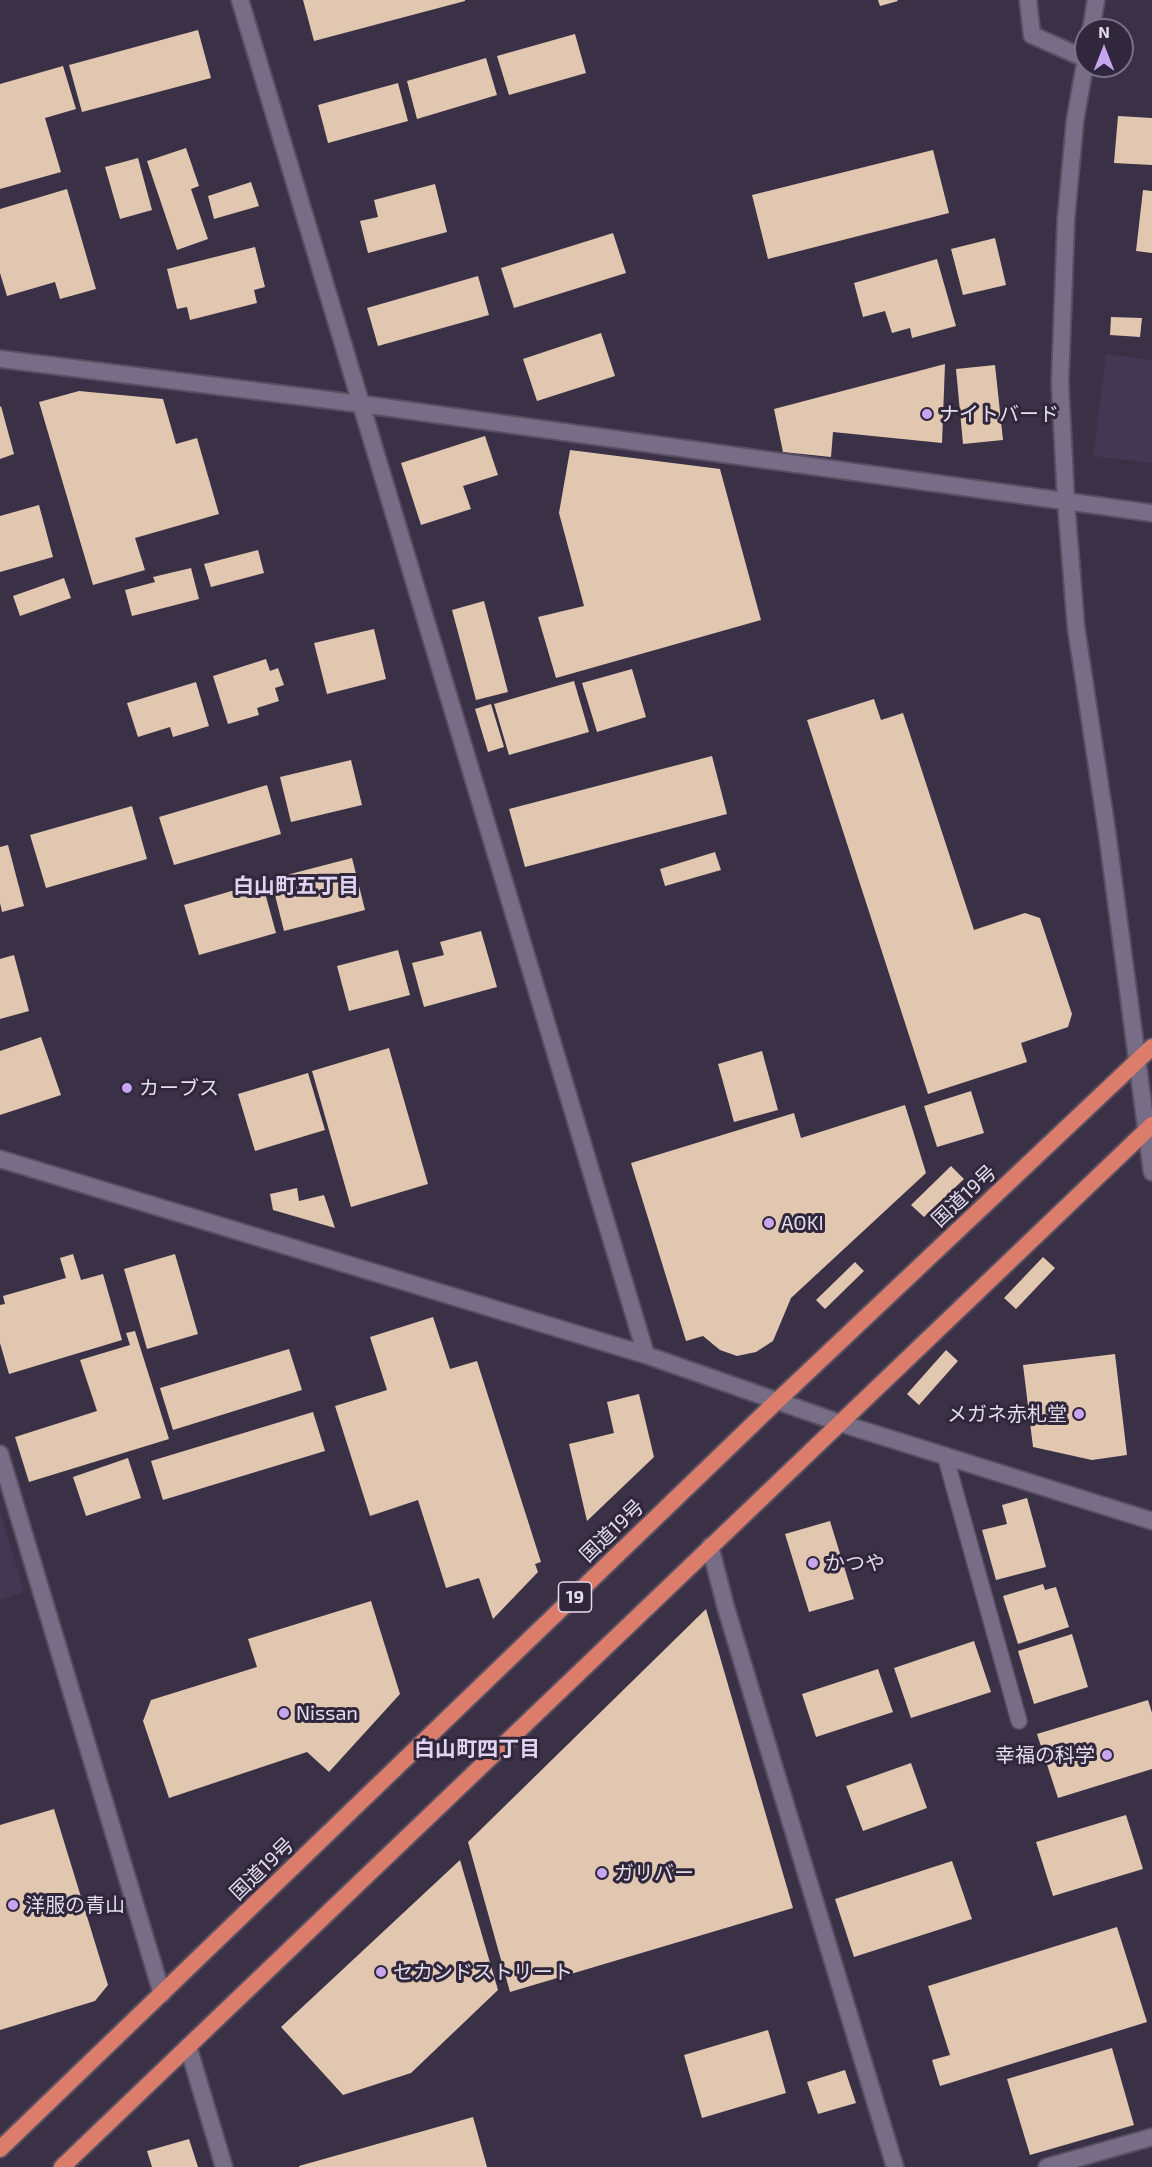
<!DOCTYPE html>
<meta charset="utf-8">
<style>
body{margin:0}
#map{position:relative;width:1152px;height:2167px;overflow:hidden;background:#3a3147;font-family:"Exo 2",sans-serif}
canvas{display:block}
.north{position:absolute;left:1074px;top:18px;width:60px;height:60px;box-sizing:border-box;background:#30273d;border:2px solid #787083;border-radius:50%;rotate:0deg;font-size:16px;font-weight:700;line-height:24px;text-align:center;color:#e3ddec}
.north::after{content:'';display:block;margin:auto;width:21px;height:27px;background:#c8a6ef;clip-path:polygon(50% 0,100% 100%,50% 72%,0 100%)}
</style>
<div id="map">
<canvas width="1152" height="2167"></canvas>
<div class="north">N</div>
</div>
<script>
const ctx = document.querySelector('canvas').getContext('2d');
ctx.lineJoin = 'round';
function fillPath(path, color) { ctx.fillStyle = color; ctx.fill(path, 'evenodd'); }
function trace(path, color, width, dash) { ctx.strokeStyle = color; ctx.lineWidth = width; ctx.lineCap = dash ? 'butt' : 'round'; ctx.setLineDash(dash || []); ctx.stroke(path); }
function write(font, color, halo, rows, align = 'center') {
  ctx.font = font + ' "Exo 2","Noto Sans JP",sans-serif'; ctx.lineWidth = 6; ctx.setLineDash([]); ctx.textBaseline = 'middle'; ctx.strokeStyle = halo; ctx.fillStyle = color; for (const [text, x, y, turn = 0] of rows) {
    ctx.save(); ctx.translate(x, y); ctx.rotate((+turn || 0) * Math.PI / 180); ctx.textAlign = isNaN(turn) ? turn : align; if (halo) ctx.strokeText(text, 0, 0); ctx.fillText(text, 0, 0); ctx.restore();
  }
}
fillPath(new Path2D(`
 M1106 354 1152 360V463L1093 456Z
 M0 1511 24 1592 0 1600Z`), '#433754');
fillPath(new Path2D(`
 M303 0H465V1L314 41Z
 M878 0H897L898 1 880 6Z
 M198 30 211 78 82 112 69 65Z
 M575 34 586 73 509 95 497 56Z
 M486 58 497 95 417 119 407 81Z
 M63 66 76 109 45 118 61 172 0 189V84Z
 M398 83 408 121 328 143 318 105Z
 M1118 116 1152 118V165L1114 163Z
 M186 148 199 186 191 189 208 239 177 250 147 161Z
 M933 150 949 213 768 259 752 195Z
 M138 158 152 210 120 219 105 167Z
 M251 182 259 206 214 219 208 196Z
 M435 184 447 232 368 253 360 221 378 217 374 200Z
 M67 189 96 289 60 299 55 282 7 296 0 273V209Z
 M1143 190 1152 191V253L1136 251Z
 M613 233 626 273 514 308 501 268Z
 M995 238 1006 285 963 295 951 249Z
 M255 247 265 287 254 290 257 303 190 320 187 307 177 309 167 269Z
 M937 259 956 326 912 338 910 328 892 333 885 311 863 317 854 283Z
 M478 276 489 315 378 346 367 308Z
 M1111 317 1142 318 1140 337 1110 335Z
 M601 333 615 376 537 401 523 359Z
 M945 364 942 443 833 432 831 457 783 452 774 409Z
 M995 365 1003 440 963 444 956 369Z
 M79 391 163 399 176 444 197 438 219 514 135 538 145 570 93 585 39 402Z
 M1 406 14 454 0 459V407Z
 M485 436 498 475 463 486 471 509 421 525 401 463Z
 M570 450 720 469 761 620 556 678 538 617 584 606 559 513Z
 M39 505 53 557 0 572V516Z
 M258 550 264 573 211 587 204 564Z
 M191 568 199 599 132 616 125 590 155 582 153 577Z
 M64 578 71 598 20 616 13 596Z
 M484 601 508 692 476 700 452 610Z
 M374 629 386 679 327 694 314 643Z
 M266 659 270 671 278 668 284 685 275 688 279 701 257 708 259 715 228 724 213 676Z
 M632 669 646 717 597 732 582 683Z
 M574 681 589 732 509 755 494 704Z
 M196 682 209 726 173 737 170 727 138 737 127 703Z
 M874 699 881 720 903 713 974 930 1025 913 1040 918 1072 1014 1068 1027 1021 1043 1027 1062 928 1094 807 720Z
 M491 704 504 747 488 752 475 709Z
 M712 756 727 814 525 867 509 809Z
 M351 760 362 805 291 822 280 777Z
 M267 785 281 834 174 865 159 817Z
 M132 806 147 859 46 888 30 835Z
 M8 845 24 906 2 912 0 903V847Z
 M715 852 721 870 665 886 660 869Z
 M352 858 365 910 284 931 271 879Z
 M262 882 276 933 199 955 184 905Z
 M481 931 497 987 424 1007 412 963 444 955 440 942Z
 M398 950 410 995 349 1011 337 966Z
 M14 955 29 1011 0 1019V959Z
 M41 1037 61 1095 0 1115V1051Z
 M389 1048 428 1184 351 1207 312 1071Z
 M762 1051 778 1110 734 1122 718 1064Z
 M308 1073 325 1130 255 1151 238 1094Z
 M971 1091 984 1133 937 1147 924 1106Z
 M905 1105 926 1173 791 1298 773 1341 756 1352 737 1356 720 1350 703 1336 686 1341 631 1163 794 1113 801 1138Z
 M951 1166 964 1179 924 1217 911 1205Z
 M297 1188 299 1201 324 1195 335 1228 273 1210 270 1194Z
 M73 1254 81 1280 103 1274 122 1340 9 1374 0 1343V1305L5 1304 3 1296 66 1278 60 1258Z
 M175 1254 198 1334 147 1349 124 1269Z
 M1043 1257 1055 1268 1016 1309 1004 1298Z
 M855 1262 864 1271 825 1309 816 1300Z
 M433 1317 450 1369 477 1361 541 1562 535 1564 538 1572 493 1619 479 1578 446 1588 418 1500 370 1516 335 1406 387 1390 370 1337Z
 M135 1331 169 1439 29 1482 15 1437 97 1411 80 1360 130 1345 126 1333Z
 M289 1349 302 1390 173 1430 160 1388Z
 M946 1350 958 1361 919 1405 907 1394Z
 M1115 1354 1127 1455 1092 1460 1033 1447 1023 1365Z
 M639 1394 654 1457 587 1521 569 1444 614 1433 607 1402Z
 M313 1412 325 1451 163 1500 151 1461Z
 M128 1458 141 1498 86 1516 73 1477Z
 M1027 1498 1046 1567 996 1580 982 1530 1007 1524 1002 1505Z
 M830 1521 854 1599 809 1612 785 1534Z
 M1043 1584 1045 1590 1056 1587 1069 1627 1018 1644 1003 1596Z
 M371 1601 400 1694 329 1772 307 1752 169 1798 143 1721 151 1700 257 1667 248 1639Z
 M706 1609 793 1908 510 1992 468 1842Z
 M1072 1634 1088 1687 1034 1704 1018 1651Z
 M974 1641 991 1692 911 1718 894 1668Z
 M878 1669 893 1712 816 1737 802 1694Z
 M1148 1700 1152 1713V1769L1058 1798 1037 1734Z
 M911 1763 927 1808 863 1831 846 1786Z
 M54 1809 108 1985 95 2001 0 2030V1825Z
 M1126 1815 1143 1869 1053 1896 1036 1842Z
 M460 1860 498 1990 411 2073 343 2095 281 2027Z
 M952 1861 972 1919 854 1957 835 1899Z
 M1117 1927 1147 2022 940 2086 932 2060 950 2055 928 1986Z
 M768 2030 786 2093 702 2118 684 2055Z
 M1112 2048 1134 2125 1030 2155 1007 2079Z
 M845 2070 856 2103 818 2114 807 2082Z
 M473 2117 487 2167H299V2166Z
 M189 2139 198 2167H152L147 2151Z`), '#e2c7b0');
const service = new Path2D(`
 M945 1455 1019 1721`);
const minor = new Path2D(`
 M240 0 646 1355
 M1028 0 1032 35 1086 59
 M0 359 361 404 1152 513
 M0 1454 162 1994
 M710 1546 726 1608 895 2167
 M188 2046 224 2167
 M1047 2167 1152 2137`);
const tertiary = new Path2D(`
 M1091 30 1096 0
 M1086 58 1075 121 1066 219 1060 383 1066 502 1076 627 1107 832 1152 1172
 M0 1159 646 1355 840 1423 1152 1521`);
const trunk = new Path2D(`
 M0 2149 776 1402 1152 1047
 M62 2167 1152 1125`);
trace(service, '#574f62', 18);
trace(minor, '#574f62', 20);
trace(tertiary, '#574f62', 20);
trace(trunk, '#574f62', 20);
trace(service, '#776d87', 15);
trace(minor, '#776d87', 16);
trace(tertiary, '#776d87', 16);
trace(trunk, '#dc7d6c', 16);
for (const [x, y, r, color] of [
 [927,414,6,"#c8a6ef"],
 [127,1088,6,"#c8a6ef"],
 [769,1223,6,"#c8a6ef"],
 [1079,1414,6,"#c8a6ef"],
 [813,1563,6,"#c8a6ef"],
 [284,1713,6,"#c8a6ef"],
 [1107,1755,6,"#c8a6ef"],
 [602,1873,6,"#c8a6ef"],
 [13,1905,6,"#c8a6ef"],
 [381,1972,6,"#c8a6ef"]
]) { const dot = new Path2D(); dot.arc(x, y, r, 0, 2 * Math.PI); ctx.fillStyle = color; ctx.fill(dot); trace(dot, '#30273d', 2); }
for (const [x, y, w] of [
 [575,1597,33]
]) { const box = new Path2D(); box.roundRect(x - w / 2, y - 15, w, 30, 4.5); ctx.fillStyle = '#30273d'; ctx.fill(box); trace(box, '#e3ddec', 1.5); }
write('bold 18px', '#e3ddec', null, [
 ["19",575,1597]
]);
write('20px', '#e3ddec', '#30273d', [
 ["ナイトバード",939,414],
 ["カーブス",139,1088],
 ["AOKI",781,1223],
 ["メガネ赤札堂",1067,1414,"right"],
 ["かつや",825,1563],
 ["Nissan",296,1713],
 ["幸福の科学",1095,1755,"right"],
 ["ガリバー",614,1873],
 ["洋服の青山",25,1905],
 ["セカンドストリート",393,1972]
], 'left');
write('20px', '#e3ddec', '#30273d', [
 ["国道19号",964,1196,-43],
 ["国道19号",612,1531,-44],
 ["国道19号",262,1869,-44]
]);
write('bold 21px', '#dfd4f1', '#30273d', [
 ["白山町五丁目",296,886],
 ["白山町四丁目",477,1749]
]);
</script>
